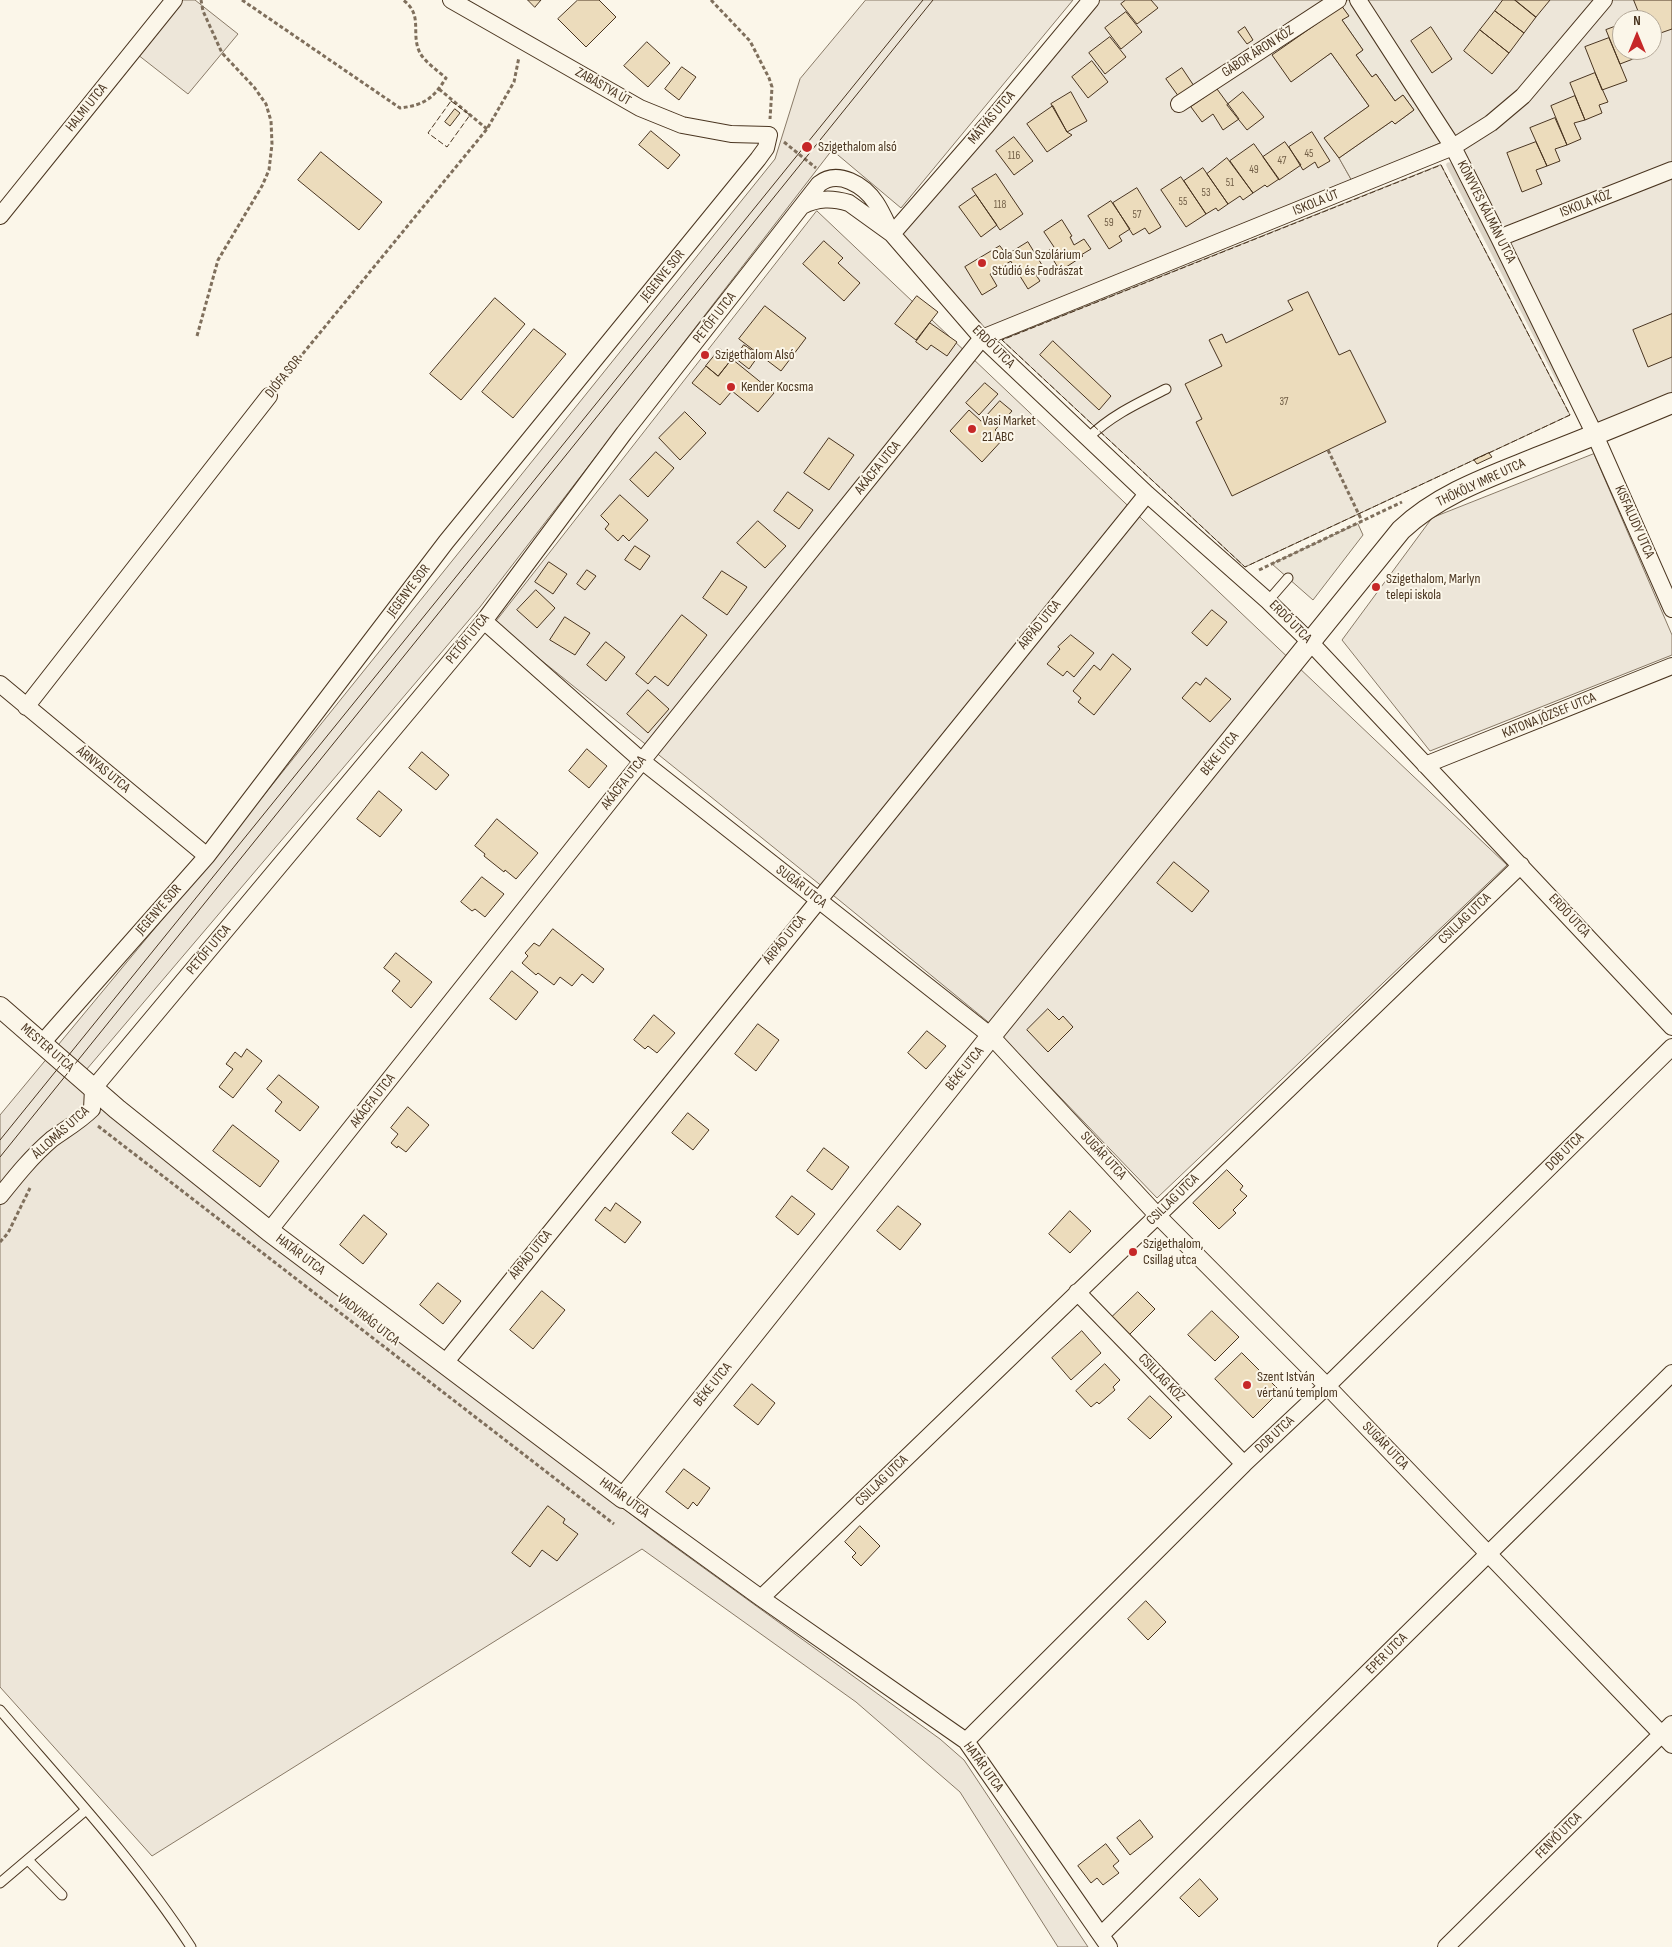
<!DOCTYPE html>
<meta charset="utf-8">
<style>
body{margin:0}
#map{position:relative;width:1672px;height:1947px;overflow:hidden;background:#fbf6e9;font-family:"Sofia Sans Condensed",sans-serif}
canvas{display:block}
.north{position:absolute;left:1612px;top:10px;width:50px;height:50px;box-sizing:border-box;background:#fbf6e9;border:1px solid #b4a999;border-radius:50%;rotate:0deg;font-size:14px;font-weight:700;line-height:20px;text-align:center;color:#4a3520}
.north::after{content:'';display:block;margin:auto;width:18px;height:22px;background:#c62828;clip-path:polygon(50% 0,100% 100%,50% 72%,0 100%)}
</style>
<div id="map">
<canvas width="1672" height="1947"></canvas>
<div class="north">N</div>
</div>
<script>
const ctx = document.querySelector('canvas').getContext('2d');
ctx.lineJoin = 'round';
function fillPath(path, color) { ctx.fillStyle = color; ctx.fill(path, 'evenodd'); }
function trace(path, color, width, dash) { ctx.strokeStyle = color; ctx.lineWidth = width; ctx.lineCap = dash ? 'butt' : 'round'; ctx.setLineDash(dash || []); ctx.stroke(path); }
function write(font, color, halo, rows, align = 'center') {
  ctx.font = font + ' "Sofia Sans Condensed",sans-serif'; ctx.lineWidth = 4; ctx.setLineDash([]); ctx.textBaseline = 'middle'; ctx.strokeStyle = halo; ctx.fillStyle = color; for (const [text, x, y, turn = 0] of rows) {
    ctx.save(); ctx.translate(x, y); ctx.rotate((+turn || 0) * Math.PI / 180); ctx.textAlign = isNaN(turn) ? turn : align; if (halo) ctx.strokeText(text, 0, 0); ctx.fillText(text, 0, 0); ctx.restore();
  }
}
const green = new Path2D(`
 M174 0H195L238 34 188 94 133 51Z
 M866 0H1073L901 208 832 150 480 607 75 1083 262 1235 661 1537 940 1739 964 1760 1088 1947H1058L960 1792 856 1702 642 1549 152 1856 0 1687V1115L219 851 775 159 800 79Z
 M1090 0H1339L1325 18 1291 81 1331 53 1369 106 1325 138 1339 158 1352 181 982 338 895 231Z
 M1358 0H1672V403L1595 435 1499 238ZM1622 20H1652V50H1622Z
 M1441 165 1570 415 1245 567 1002 340Z
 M817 211 1507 865 1157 1198 987 1021 839 900 495 623Z
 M1594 454 1672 635V655L1430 751 1342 640 1432 518Z`);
fillPath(green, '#ede6d9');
trace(green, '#887966', 1);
const parking = new Path2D(`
 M1340 0H1352L1442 142 1352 181 1339 158 1392 121 1395 124 1414 110 1403 95 1395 101 1376 74 1372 77 1356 55 1363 50 1342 20 1348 15 1338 1Z
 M1358 524 1363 535 1313 600 1272 564Z`);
fillPath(parking, '#ede7d9');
trace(parking, '#887966', 1);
trace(new Path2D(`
 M1449 165 1561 384`), '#dcd4c6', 5.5);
const building = new Path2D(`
 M528 0H541L535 7Z
 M578 0H599L616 17 586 47 558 19Z
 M1126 0H1151L1158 8 1137 24 1121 4Z
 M1503 0H1515L1536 17 1524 33 1495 11Z
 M1515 0H1550L1536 17Z
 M1634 0H1672V29L1652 36V20H1642Z
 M1338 1 1349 16 1342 20 1363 50 1356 55 1372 77 1376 74 1395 101 1403 95 1414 110 1395 124 1392 121 1339 158 1324 138 1369 106 1331 53 1291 82 1272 55 1325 18Z
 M1495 11 1524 33 1509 53 1480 30Z
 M1126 12 1142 32 1121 49 1105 28Z
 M1622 24V50H1644L1646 54 1620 64 1606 30Z
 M1245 27 1253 40 1247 44 1238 32Z
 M1431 27 1452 59 1432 73 1411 41Z
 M1480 30 1509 53 1492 74 1464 51Z
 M1110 37 1126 57 1105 74 1089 53Z
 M1609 38 1627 81 1602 90 1585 47Z
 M647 42 670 63 648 87 624 66Z
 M1092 61 1108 82 1088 98 1072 77Z
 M682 67 696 77 679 100 665 89Z
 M1182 68 1194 86 1179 97 1166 79Z
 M1595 73 1608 102 1599 105 1602 113 1585 120 1570 83Z
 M1217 89 1239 119 1223 130 1213 114 1202 122 1191 107Z
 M1071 92 1087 121 1067 132 1051 104Z
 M1243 92 1264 117 1247 130 1227 105Z
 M1575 96 1585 120 1574 123 1581 139 1567 145 1551 106Z
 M1053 106 1067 132 1072 135 1047 152 1027 124Z
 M455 109 460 113 450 126 445 122Z
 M1555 118 1567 145 1555 149 1560 161 1547 166 1530 128Z
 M651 131 680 155 668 169 639 145Z
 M1312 132 1330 161 1318 168 1315 162 1303 170 1289 147Z
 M1014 137 1033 161 1014 175 996 151Z
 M1285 142 1301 165 1279 180 1263 157Z
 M1536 142 1547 166 1536 170 1542 184 1522 192 1507 153Z
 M1254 144 1279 179 1267 187 1265 185 1253 193 1230 161Z
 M321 152 382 202 359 230 298 180Z
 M1227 158 1253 193 1243 200 1240 196 1228 204 1207 174Z
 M1203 168 1228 204 1218 211 1216 208 1206 214 1184 181Z
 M996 174 1023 214 1000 230 972 189Z
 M1181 177 1206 214 1186 227 1161 190Z
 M1137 188 1161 227 1149 234 1145 228 1133 235 1113 203Z
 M976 195 997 225 981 237 959 207Z
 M1111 201 1130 229 1119 236 1122 241 1109 249 1088 216Z
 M1062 220 1072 236 1070 237 1074 245 1084 239 1091 249 1081 255 1083 256 1060 271 1048 251 1054 247 1044 232Z
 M824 241 843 258 838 263 860 283 844 301 803 264Z
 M1028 242 1045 270 1036 275 1040 281 1028 289 1007 255Z
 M1000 246 1011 261 990 274 997 286 982 295 965 267Z
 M1308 292 1339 355 1350 350 1386 422 1232 496 1196 422 1202 419 1185 384 1222 366 1209 340 1222 334 1226 343 1293 310 1288 301Z
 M917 296 938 312 916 340 895 324Z
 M495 298 525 324 461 400 430 374Z
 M765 306 806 338 781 371 739 339Z
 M1672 314V357L1648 367 1633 330Z
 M930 323 957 342 947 356 931 345 927 350 916 342Z
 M534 329 566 354 513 418 482 392Z
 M1053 341 1111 396 1099 410 1040 355Z
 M744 345 759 355 749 369 735 358Z
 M720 349 732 359 718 376 706 366Z
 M732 359 774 393 758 412 732 391 720 405 692 383 706 366 718 376Z
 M985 383 998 394 979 415 966 403Z
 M1000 401 1012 411 995 430 1004 438 982 462 950 431 969 410 981 421Z
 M685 412 706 433 680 460 659 438Z
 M829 438 854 455 829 490 804 473Z
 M656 452 674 468 648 497 630 480Z
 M1489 453 1492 457 1477 464 1474 460Z
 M788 492 813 510 799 529 774 511Z
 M620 495 648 520 629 541 623 535 618 541 605 529 609 524 601 516Z
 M758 521 786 546 765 568 737 543Z
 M635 546 650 556 640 570 625 560Z
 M549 562 567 574 553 594 535 582Z
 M587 570 596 576 585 590 577 584Z
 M722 571 747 587 727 615 703 598Z
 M536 590 555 608 537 628 517 610Z
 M1212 610 1227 622 1207 646 1192 633Z
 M682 615 707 635 668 686 655 676 648 684 636 674Z
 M565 617 590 633 575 655 550 640Z
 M1071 635 1094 653 1074 677 1067 671 1063 676 1047 664 1060 649 1058 647Z
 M606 642 625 657 606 681 587 665Z
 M1113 654 1131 669 1094 715 1078 702 1081 698 1073 691 1094 665 1100 670Z
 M1206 678 1231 699 1210 722 1182 698 1196 682 1200 685Z
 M648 690 669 709 648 733 627 714Z
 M587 749 607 766 589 788 569 771Z
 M422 752 449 775 436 790 409 768Z
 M379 791 402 810 380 837 357 819Z
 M497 819 538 853 516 879 505 870 504 872 484 856 485 854 475 846Z
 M1174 862 1209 891 1192 912 1157 883Z
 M482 877 504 894 485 917 475 909 472 911 461 902Z
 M553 929 604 969 593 983 582 974 572 986 560 977 554 985 538 973 536 975 522 963 528 956 525 953 534 943 539 946Z
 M396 953 432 982 411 1008 392 991 400 981 384 968Z
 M512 971 538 992 516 1020 490 999Z
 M1048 1009 1059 1020 1063 1016 1073 1027 1048 1052 1027 1030Z
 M654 1015 675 1033 657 1053 648 1046 645 1049 634 1040Z
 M758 1024 779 1040 756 1071 735 1054Z
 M927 1031 946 1046 926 1069 908 1053Z
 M247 1049 262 1061 233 1098 219 1087 233 1069 226 1064 235 1052 241 1057Z
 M279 1075 319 1107 300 1131 275 1111 282 1102 267 1089Z
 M408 1107 429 1125 406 1152 398 1146 397 1148 391 1143 398 1134 391 1128Z
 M688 1113 709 1130 693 1150 672 1133Z
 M233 1125 279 1161 260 1187 213 1151Z
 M824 1148 849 1167 832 1190 807 1171Z
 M1227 1170 1243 1186 1240 1190 1247 1196 1233 1210 1236 1213 1219 1229 1193 1203Z
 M792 1196 815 1214 798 1235 776 1217Z
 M616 1203 641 1222 625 1243 595 1220 605 1207 610 1211Z
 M898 1206 921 1224 900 1250 877 1231Z
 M1070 1211 1091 1231 1070 1253 1049 1234Z
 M364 1215 387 1234 363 1264 340 1245Z
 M438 1283 461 1301 443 1324 420 1305Z
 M542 1291 565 1310 533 1349 510 1330Z
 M1138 1292 1155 1309 1127 1337 1110 1319Z
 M1212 1311 1239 1337 1215 1361 1188 1335Z
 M1082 1331 1101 1353 1071 1380 1052 1358Z
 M1242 1353 1280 1391 1253 1418 1215 1379Z
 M1105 1364 1120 1380 1113 1387 1115 1390 1099 1404 1097 1402 1091 1407 1076 1391Z
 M752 1384 775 1403 758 1425 734 1406Z
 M1150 1396 1172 1417 1150 1439 1128 1419Z
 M684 1469 710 1488 697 1506 693 1502 688 1509 666 1492Z
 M548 1506 565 1519 563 1523 578 1534 557 1561 542 1550 530 1567 512 1553Z
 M860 1526 880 1546 861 1566 852 1557 856 1553 845 1542Z
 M1146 1601 1166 1622 1148 1640 1128 1619Z
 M1140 1820 1153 1837 1130 1855 1117 1838Z
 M1106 1844 1119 1861 1113 1866 1119 1873 1103 1885 1097 1878 1091 1883 1078 1866Z
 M1200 1879 1218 1899 1199 1917 1180 1898Z`);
fillPath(building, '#ecdcbc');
trace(building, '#4a3520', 1);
const service = new Path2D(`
 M1088 438C1110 416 1138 403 1166 389
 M1268 601 1288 578
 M0 1710C66 1787 136 1862 191 1947
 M28 1860 62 1895
 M0 1883 86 1810`);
const minor = new Path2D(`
 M1358 0 1453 147 1499 238 1595 435 1672 609
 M1179 104 1338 0
 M802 206C818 198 832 198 849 203L892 234 982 338 1147 494 1268 601 1310 642 1672 1027
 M0 216 174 0
 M892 234 987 125 1091 0
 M1499 238 1672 170
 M484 621 642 761 991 1036 1157 1215 1327 1386 1672 1745
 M0 684 207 856
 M26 707 269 396
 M1425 765 1672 666
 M42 1043 207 856 446 542 758 159 766 148 769 135 731 134 682 125 640 108 451 0
 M0 1196C16 1176 32 1156 52 1139 66 1129 80 1121 92 1109L93 1089 484 621 624 433 819 184C838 169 864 185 876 203 882 212 887 224 892 234
 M269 1231 642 761 982 338 1453 147 1491 123 1523 96 1604 0
 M1077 1292 1244 1464
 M444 1364 1147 494
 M623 1498 761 1598 966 1741 1109 1947
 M761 1598 1521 865
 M966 1741 1244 1464 1327 1386 1672 1047
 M1101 1935 1672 1373
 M1446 1947 1672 1724`);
const tertiary = new Path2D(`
 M0 1007 117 1109 269 1231 623 1498 991 1036 1401 530C1440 493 1492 476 1541 456 1585 439 1629 421 1672 403`);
trace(service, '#4a3520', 11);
trace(minor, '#4a3520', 18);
trace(tertiary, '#4a3520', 22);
trace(new Path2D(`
 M242 0 400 108C424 105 433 99 446 78 438 71 425 62 420 53 410 33 424 15 403 0
 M711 0 750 41 769 78 772 87 770 119
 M439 89 487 129
 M784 142 816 168
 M197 336 218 260 262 186 269 170 272 144 271 121 266 104 254 87 222 53 203 11 201 0
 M278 384 487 129 514 82 519 57
 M1328 450 1362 521
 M1259 570 1402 502
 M98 1126 614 1524
 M0 1242 8 1233 30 1188`), '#7f6f5c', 3, [4, 2.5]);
trace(service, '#fbf6e9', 9);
trace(minor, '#fbf6e9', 16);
trace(tertiary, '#fbf6e9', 20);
trace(new Path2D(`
 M0 1140 923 0
 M0 1157 933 0`), '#4a3520', 1);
trace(new Path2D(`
 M451 101 470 115 447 147 428 133Z
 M1441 165 1570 415 1245 567 1002 340Z`), '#4a3520', 1, [6, 2.5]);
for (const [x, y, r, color] of [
 [807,147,6,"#c62828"],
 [982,263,5,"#c62828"],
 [705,355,5,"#c62828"],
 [731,387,5,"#c62828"],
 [972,429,5,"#c62828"],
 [1376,587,5,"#c62828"],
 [1133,1252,5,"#c62828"],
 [1247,1385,5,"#c62828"]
]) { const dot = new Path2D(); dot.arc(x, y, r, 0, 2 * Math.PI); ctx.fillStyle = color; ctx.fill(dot); trace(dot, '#fbf6e9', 2); }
write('11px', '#725f47', null, [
 ["45",1309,154],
 ["116",1014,156],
 ["47",1282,161],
 ["49",1254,170],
 ["51",1230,183],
 ["53",1206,193],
 ["55",1183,202],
 ["118",1000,205],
 ["57",1137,215],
 ["59",1109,223],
 ["37",1284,402]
]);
write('14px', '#4a3520', '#fbf6e9', [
 ["GÁBOR ÁRON KÖZ",1258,52,-33],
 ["ZABÁSTYA ÚT",603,87,30],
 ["HALMI UTCA",87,108,-51],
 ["MÁTYÁS UTCA",992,118,-50],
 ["ISKOLA ÚT",1316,203,-22],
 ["ISKOLA KÖZ",1586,204,-21],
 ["KÖNYVES KÁLMÁN UTCA",1486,212,63],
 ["JEGENYE SOR",663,276,-51],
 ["PETŐFI UTCA",715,318,-52],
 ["ERDŐ UTCA",993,347,45],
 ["DIÓFA SOR",284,377,-51],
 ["AKÁCFA UTCA",878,468,-51],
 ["THÖKÖLY IMRE UTCA",1481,483,-25],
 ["KISFALUDY UTCA",1634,522,66],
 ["JEGENYE SOR",409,591,-53],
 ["ERDŐ UTCA",1290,622,45],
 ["ÁRPÁD UTCA",1040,625,-51],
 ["PETŐFI UTCA",468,639,-51],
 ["KATONA JÓZSEF UTCA",1549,716,-22],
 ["BÉKE UTCA",1220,754,-51],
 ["ÁRNYAS UTCA",103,770,39],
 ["AKÁCFA UTCA",624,783,-52],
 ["SUGÁR UTCA",801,887,38],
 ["JEGENYE SOR",159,910,-49],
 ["ERDŐ UTCA",1569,916,47],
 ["CSILLAG UTCA",1465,919,-44],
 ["ÁRPÁD UTCA",785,940,-51],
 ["PETŐFI UTCA",209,950,-50],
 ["MESTER UTCA",47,1048,41],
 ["BÉKE UTCA",965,1069,-51],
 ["AKÁCFA UTCA",373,1101,-52],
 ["ÁLLOMÁS UTCA",61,1133,-42],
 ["DOB UTCA",1565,1152,-45],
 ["SUGÁR UTCA",1103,1156,47],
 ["CSILLAG UTCA",1173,1200,-44],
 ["HATÁR UTCA",300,1255,37],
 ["ÁRPÁD UTCA",531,1255,-51],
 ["VADVIRÁG UTCA",368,1320,38],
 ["CSILLAG KÖZ",1161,1378,46],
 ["BÉKE UTCA",713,1385,-51],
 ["DOB UTCA",1275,1435,-43],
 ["SUGÁR UTCA",1385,1446,46],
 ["CSILLAG UTCA",882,1481,-44],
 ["HATÁR UTCA",624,1498,36],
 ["EPER UTCA",1387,1654,-45],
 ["HATÁR UTCA",983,1767,54],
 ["FENYŐ UTCA",1559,1836,-45]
]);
write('14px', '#4a3520', '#fbf6e9', [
 ["Szigethalom alsó",818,147],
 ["Cola Sun Szolárium",992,255],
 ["Stúdió és Fodrászat",992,271],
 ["Szigethalom Alsó",715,355],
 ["Kender Kocsma",741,387],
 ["Vasi Market",982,421],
 ["21 ABC",982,437],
 ["Szigethalom, Marlyn",1386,579],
 ["telepi iskola",1386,595],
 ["Szigethalom,",1143,1244],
 ["Csillag utca",1143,1260],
 ["Szent István",1257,1377],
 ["vértanú templom",1257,1393]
], 'left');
</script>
